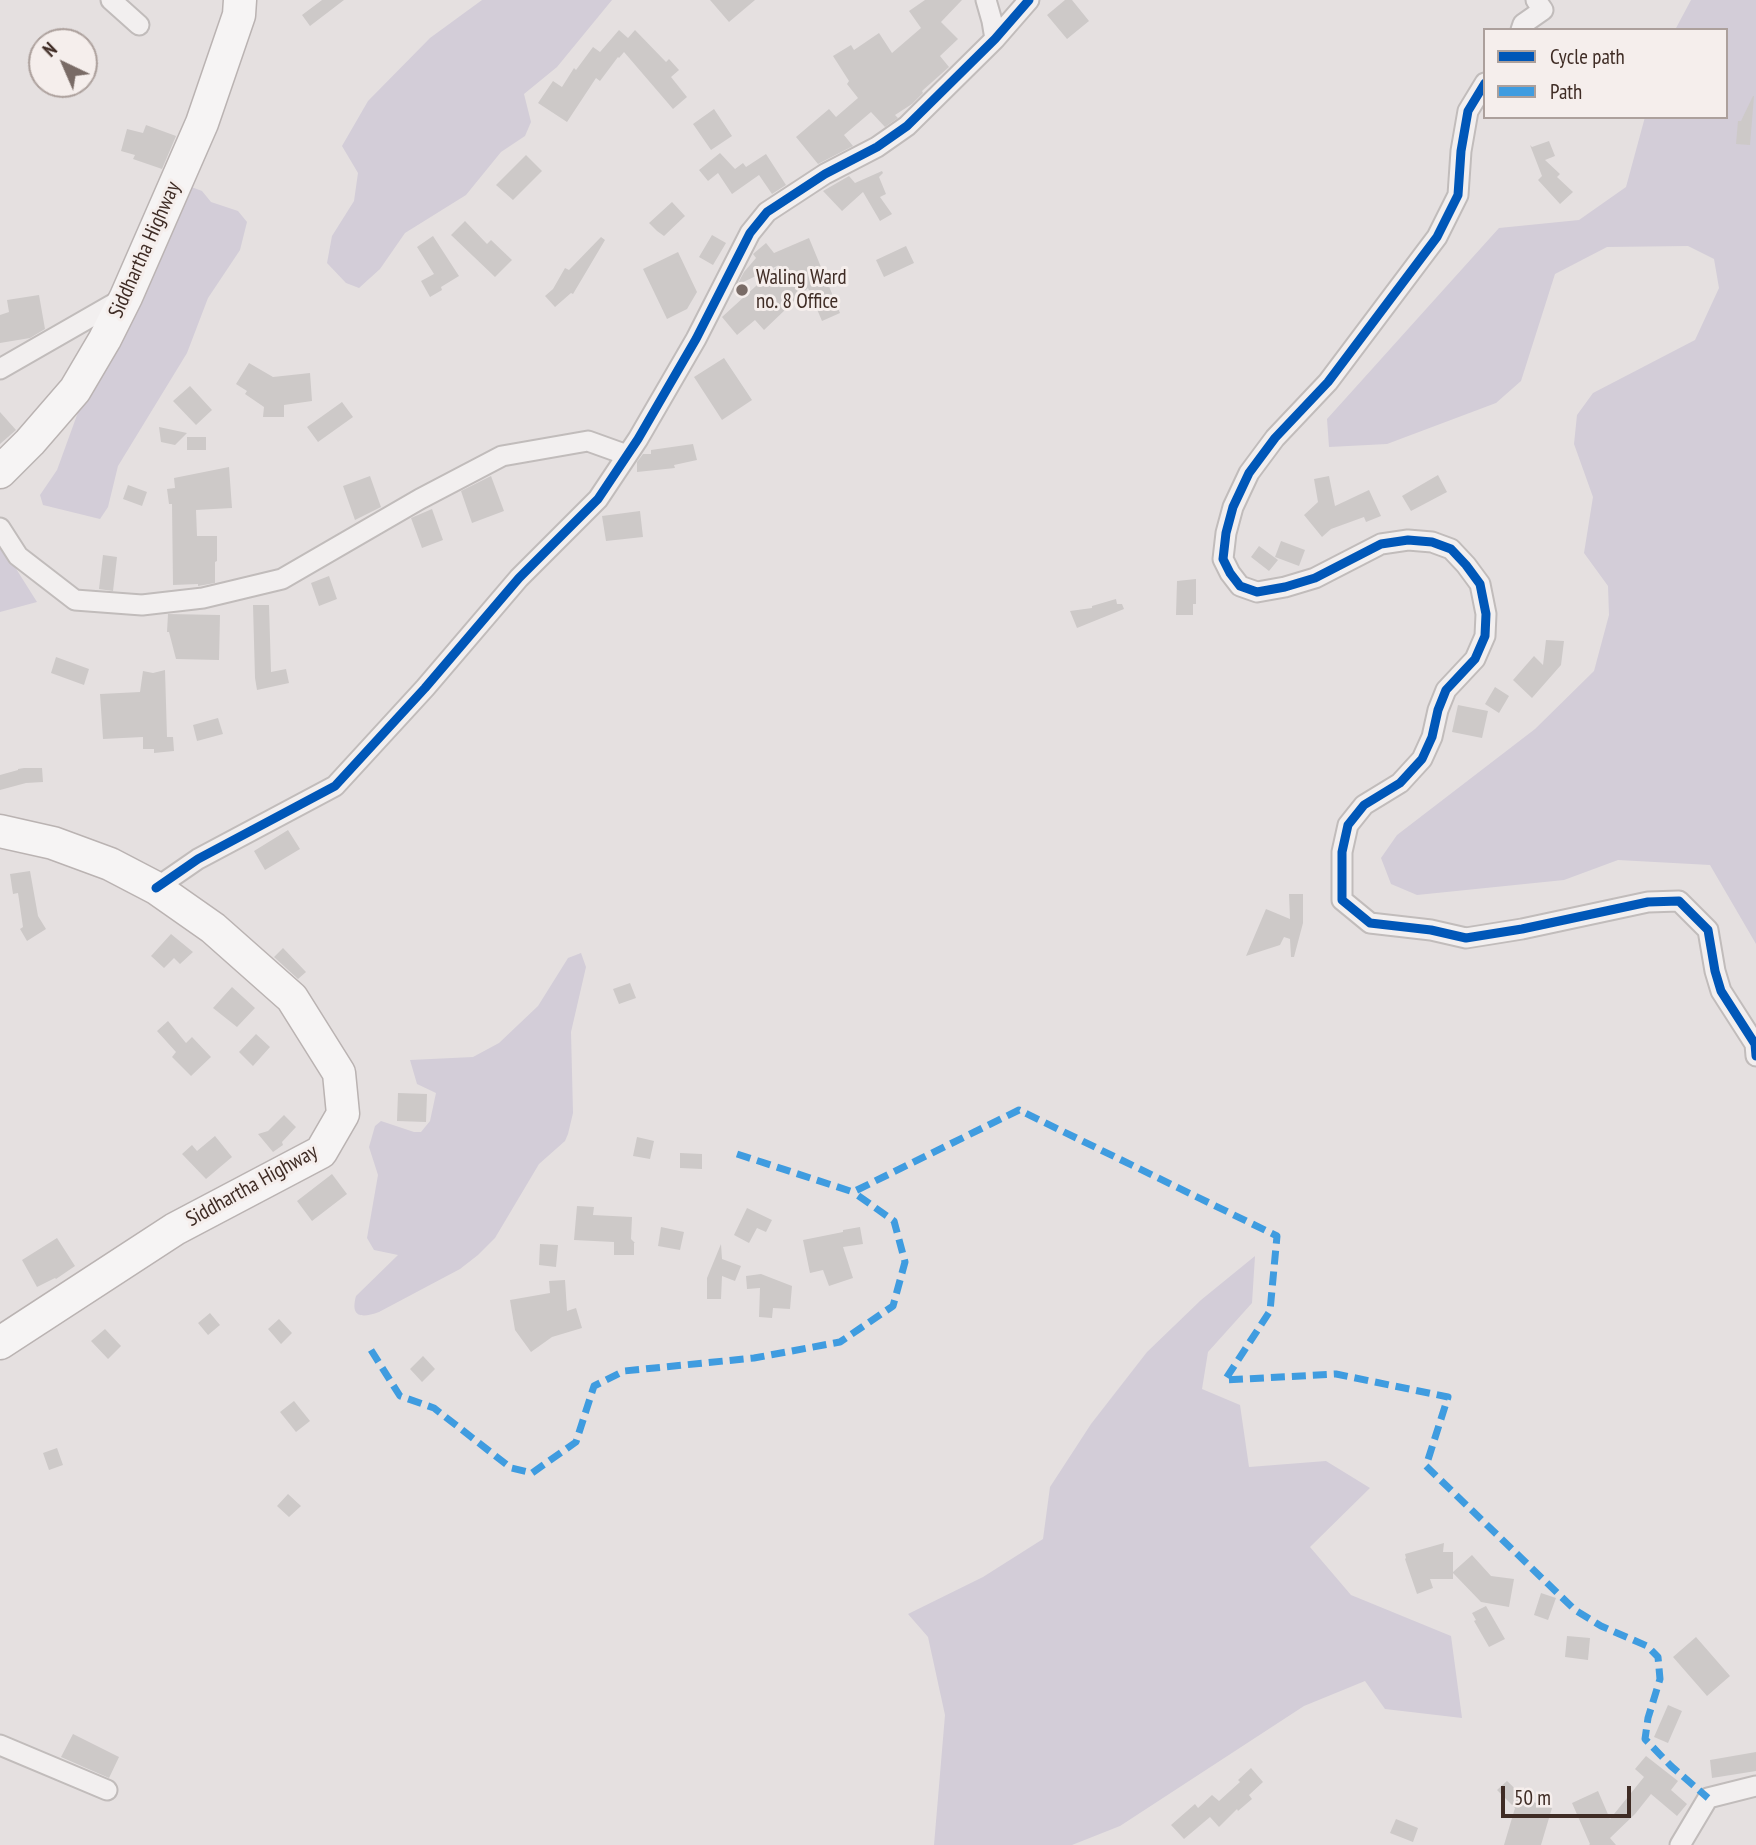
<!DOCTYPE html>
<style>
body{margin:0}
#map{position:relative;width:1756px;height:1845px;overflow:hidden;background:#e5e0e0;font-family:"PT Sans Narrow",sans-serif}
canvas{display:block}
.legend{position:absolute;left:1483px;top:28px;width:245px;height:91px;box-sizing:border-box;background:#f5eeec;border:2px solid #aca09c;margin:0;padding:9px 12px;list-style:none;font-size:21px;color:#3f2c25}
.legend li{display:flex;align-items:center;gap:14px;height:35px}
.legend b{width:35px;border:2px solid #aca09c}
.north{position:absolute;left:28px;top:28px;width:70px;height:70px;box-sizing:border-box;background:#f5eeec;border:2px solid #aca09c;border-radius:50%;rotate:316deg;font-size:19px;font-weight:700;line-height:28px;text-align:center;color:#3f2c25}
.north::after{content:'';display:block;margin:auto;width:24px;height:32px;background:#796b66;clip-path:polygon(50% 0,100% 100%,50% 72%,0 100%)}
.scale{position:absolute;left:1501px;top:1786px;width:130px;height:32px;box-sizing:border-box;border:4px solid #3f2c25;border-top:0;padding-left:9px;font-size:21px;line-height:24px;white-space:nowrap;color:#3f2c25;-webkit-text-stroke:5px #f5eeec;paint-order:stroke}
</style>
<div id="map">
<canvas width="1756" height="1845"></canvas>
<ul class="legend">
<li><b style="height:9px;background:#0057b8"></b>Cycle path</li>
<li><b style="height:9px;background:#3f9ce0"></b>Path</li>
</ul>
<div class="north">N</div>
<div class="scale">50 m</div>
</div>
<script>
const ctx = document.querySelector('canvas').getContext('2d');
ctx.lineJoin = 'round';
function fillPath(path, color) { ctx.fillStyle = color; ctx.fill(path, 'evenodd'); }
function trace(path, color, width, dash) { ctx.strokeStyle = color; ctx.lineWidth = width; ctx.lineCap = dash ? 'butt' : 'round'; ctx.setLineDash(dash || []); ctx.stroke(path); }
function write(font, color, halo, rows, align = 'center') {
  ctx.font = font + ' "PT Sans Narrow",sans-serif'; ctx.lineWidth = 6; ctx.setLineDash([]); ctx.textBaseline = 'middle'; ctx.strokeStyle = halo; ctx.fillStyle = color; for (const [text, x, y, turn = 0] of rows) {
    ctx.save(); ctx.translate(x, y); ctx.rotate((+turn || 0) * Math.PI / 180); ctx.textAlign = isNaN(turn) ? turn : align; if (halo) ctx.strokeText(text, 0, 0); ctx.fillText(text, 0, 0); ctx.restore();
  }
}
fillPath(new Path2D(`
 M482 0H612L557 67 524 94 531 122 525 136 501 152 466 195 405 233 380 269 359 288 346 283 327 263 332 236 354 201 358 173 342 146 368 101 430 38Z
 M1691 0H1756V944L1710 865 1618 860 1564 880 1417 895 1391 884 1381 858 1397 835 1535 729 1594 671 1609 615 1608 586 1584 553 1593 497 1574 444 1577 415 1593 393 1695 340 1719 288 1714 259 1688 246 1607 247 1555 274 1521 381 1496 403 1387 444 1329 447 1327 419 1499 228 1579 220 1626 187 1645 117H1726V30H1675Z
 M189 186 202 191 211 202 238 211 247 222 240 250 208 298 187 353 118 466 108 507 100 519 43 505 40 495 57 470 81 404 127 331Z
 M0 546 3 548 37 602 0 612Z
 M581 953 586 967 571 1032 573 1113 568 1134 565 1141 539 1164 495 1238 478 1255 460 1269 379 1312C362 1318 350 1318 356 1296L398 1255 374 1250 367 1238 378 1175 369 1147 375 1126 381 1121 414 1132H421L430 1121 436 1093 417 1084 410 1060 473 1057 499 1043 538 1006 568 958Z
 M1255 1256 1252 1303 1208 1352 1202 1389 1240 1405 1249 1467 1326 1461 1370 1488 1310 1547 1351 1595 1451 1636 1462 1718 1385 1709 1365 1681 1304 1706 1120 1826 1072 1845H934L945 1715 928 1637 908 1614 983 1577 1043 1539 1050 1487 1091 1424 1147 1352 1201 1300Z`), '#d3cdd8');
fillPath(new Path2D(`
 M322 0H344L310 26 302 15Z
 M710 0H755L729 22Z
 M925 0H962L941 22 958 39 940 56 949 67 922 91 923 93 912 104 895 115 898 118 885 127 871 112 844 135 853 146 818 164 796 137 829 109 836 117 858 98 847 84 849 81 833 56 851 45 854 50 879 33 892 53 921 28 909 11Z
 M1065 0H1072L1089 21 1067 39 1047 15Z
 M619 30 628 38 635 30 666 62 669 59 679 70 671 77 687 97 673 109 624 52 619 58 618 57 600 81 596 78 567 122 538 103 553 81 562 87 574 68 576 70 593 47 600 52Z
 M1753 96H1754L1750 145 1736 144 1738 121H1741Z
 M714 109 732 136 711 150 693 124Z
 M146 125 176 136 162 169 133 159 135 155 121 151 127 129 143 133Z
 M1549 141 1555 156 1545 160 1560 174 1557 177 1573 192 1560 204 1538 180 1542 176 1530 145 1532 147Z
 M720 153 735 169 743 163 746 167 766 154 786 185 772 194 759 175 732 194 718 173 708 181 699 170Z
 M526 155 542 171 513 200 496 185Z
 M882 171 883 173 879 177 886 194 880 197 892 214 880 221 863 192 842 211 823 191 849 176 855 183Z
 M672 202 685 216 664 236 657 231 649 223Z
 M465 221 487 244 491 240 512 260 495 277 451 235Z
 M712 235 726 243 713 265 699 257Z
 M433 236 459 276 441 287 442 290 430 297 421 281 434 274 417 247Z
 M601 237 605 240 573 294 571 293 555 307 545 296 553 289 565 268 569 270Z
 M809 238 840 313 822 321 808 288 764 330 755 320 737 335 722 317 779 265 737 285 744 272 756 258 753 254 766 243 774 253Z
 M906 246 914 263 884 277 876 260Z
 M678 252 697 292 687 309 667 319 643 269Z
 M39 295 45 329 30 338 0 343V315L9 312 7 300Z
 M724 358 752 400 722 420 694 377Z
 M249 363 273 377 310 373 312 401 284 405V417H263L264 407 245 394 247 391 236 384Z
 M190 386 212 410 196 425 173 401Z
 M342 402 353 417 318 442 307 427Z
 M0 412 16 430 0 444Z
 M159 427 187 433 175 445 161 442Z
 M187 437H206V450H187Z
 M693 444 697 460 674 465 675 468 637 472V462L643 454H651V450Z
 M229 467 232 508 196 510 197 536H217V561L215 562V583L198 586V584L173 585 172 504H169L167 489 175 488 174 478Z
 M1438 475 1447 492 1411 511 1402 496Z
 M370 476 381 507 355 520 343 486Z
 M491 476 504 511 472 523 461 491Z
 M1329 476 1335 506 1369 490 1381 516 1366 522 1364 517 1331 529 1322 537 1304 515 1318 502 1314 479Z
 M128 485 147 492 142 506 123 499Z
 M432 509 443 540 422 548 411 518Z
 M640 511 643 537 606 541 602 516Z
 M1281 541 1305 550 1299 566 1275 557Z
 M1259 546 1278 560 1269 571 1251 557Z
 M103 555 117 557 113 591 99 589Z
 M329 576 337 599 319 606 311 583Z
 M1196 579V604H1193V615H1176L1177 581Z
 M1116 599 1117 604H1122L1124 609 1077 628 1070 611 1092 608V606Z
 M253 605H269L271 672 286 669 289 683 257 690 255 678Z
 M168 614 220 615 219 660 176 659 169 632H167Z
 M1546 640 1564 641 1561 665 1532 698 1513 680 1534 656 1543 665Z
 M56 657 89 669 84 685 51 673Z
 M165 670 167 737H173L174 751 154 753V749H143V737L103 739 100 694 140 692 143 671 153 673Z
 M1495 687 1509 696 1499 713 1485 704Z
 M1458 705 1488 711 1482 738 1452 732Z
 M218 718 223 734 197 741 193 725Z
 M24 768H42L43 782 26 783 0 790V775L18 770V769Z
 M288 830 300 849 265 870 254 851Z
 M30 871 38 916 46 929 27 941 20 929 23 927 18 893 13 894 10 874Z
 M1289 894H1303V923L1294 957H1291L1290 939 1284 937 1280 945 1246 956 1266 909 1290 919Z
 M171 934 193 952 180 964 174 958 164 968 151 956Z
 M283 948 306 972 298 979 274 957Z
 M630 983 636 998 619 1004 613 989Z
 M232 987 255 1008 237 1027 213 1008Z
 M168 1021 186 1043 192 1037 211 1057 191 1076 172 1057 176 1052 157 1031Z
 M256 1034 270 1047 253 1066 239 1052Z
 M398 1093 427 1094 426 1122 397 1121Z
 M284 1115 296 1127 282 1142 283 1145 273 1152 258 1134 268 1131Z
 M215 1136 232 1157 206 1179 182 1154 192 1145 197 1151Z
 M637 1137 654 1141 650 1159 633 1156Z
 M680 1153 702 1154V1169L680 1168Z
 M332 1174 347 1194 312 1221 297 1201Z
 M577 1206 594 1207 593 1215 632 1217 631 1239 635 1243H634V1255H614V1242L574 1240Z
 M747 1208 772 1220 766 1232 757 1228 749 1243 734 1235Z
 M661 1227 684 1232 680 1250 658 1246Z
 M860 1227 863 1244 843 1247 853 1278 829 1286 823 1270 810 1273 803 1240 843 1232V1230Z
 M57 1238 75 1266 56 1279 55 1278 37 1287 22 1260Z
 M540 1244 558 1245 556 1267 539 1265Z
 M721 1244 722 1259 741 1266 735 1281 722 1276 721 1299H707V1278Z
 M761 1274 792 1286 790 1309 773 1308 772 1318 759 1317 760 1288 747 1289 746 1276Z
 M565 1280 567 1311 576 1308 582 1328 552 1337 531 1352 515 1330 510 1300 550 1293 549 1281Z
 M210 1313 220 1325 208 1335 198 1323Z
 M279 1319 292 1333 281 1344 268 1329Z
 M105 1329 121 1346 108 1359 91 1341Z
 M423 1356 435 1369 422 1382 410 1369Z
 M294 1401 310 1421 296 1432 280 1412Z
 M57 1448 63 1465 49 1470 43 1453Z
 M288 1494 301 1506 289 1517 277 1506Z
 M1444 1543 1443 1552H1453V1572L1472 1555 1491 1576 1514 1579 1509 1607 1481 1602 1453 1573V1579H1430L1433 1588 1417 1594 1405 1559 1406 1558 1405 1554Z
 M1541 1593 1556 1598 1548 1620 1534 1615Z
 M1486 1606 1505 1639 1489 1647 1474 1621 1476 1620 1472 1613Z
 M1567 1636 1590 1638 1588 1660 1565 1657Z
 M1696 1637 1730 1676 1707 1696 1673 1657Z
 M1668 1705 1682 1711 1668 1743 1654 1737Z
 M73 1734 119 1757 109 1778 61 1757Z
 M1756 1752V1771L1712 1778 1710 1760Z
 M1646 1756 1678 1781 1671 1790 1687 1804 1677 1816 1651 1794 1635 1814 1610 1838 1616 1845H1589L1590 1844 1572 1803 1598 1791 1610 1819 1644 1777 1635 1769Z
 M1251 1768 1263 1782 1249 1795 1252 1799 1238 1811 1237 1809 1219 1827 1210 1817 1184 1839 1171 1825 1195 1804 1198 1808 1212 1795 1219 1801 1240 1782 1238 1780Z
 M1507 1781 1527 1800 1552 1808 1541 1845H1504L1515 1808 1497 1790Z
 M1396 1819 1418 1828 1413 1842 1390 1833Z`), '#cdc9c8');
const minor = new Path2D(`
 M111 0 139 25
 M986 0 992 21 995 39
 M1521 30 1523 24 1543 10 1536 0
 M1485 83 1468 111 1461 151 1458 195 1437 237 1328 382 1275 438 1249 473 1233 507 1226 533 1223 559 1230 573 1240 586 1257 592 1285 587 1315 578 1381 544 1408 540 1432 542 1451 549 1466 565 1480 584 1486 614 1485 636 1475 659 1446 690 1438 710 1432 737 1422 759 1400 783 1364 805 1348 825 1342 852V900L1370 923 1431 930 1466 938 1522 929 1648 902 1679 901 1708 930 1715 971 1721 991 1755 1044 1756 1056
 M0 369 122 299
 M0 528 18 556 75 600 142 605 203 598 282 579 420 499 502 456 588 441 627 455
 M156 888 198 859 335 786 425 688 519 578 598 499 638 439 696 339 750 233 767 212 825 174 877 147 907 126 995 39 1029 0
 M0 1745 107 1790
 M1680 1845 1708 1798 1756 1786`);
const trunk = new Path2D(`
 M0 472 30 442 75 390 105 339 126 297 202 123 239 15 240 0
 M0 831 53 843 110 864 156 888 213 928 292 998 339 1073 343 1114 321 1152 175 1229 0 1343`);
trace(minor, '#c1bcbb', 23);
trace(trunk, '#bab3b2', 35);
trace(minor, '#f2efef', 19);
trace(trunk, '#f6f4f4', 32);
trace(new Path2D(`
 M737 1154 853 1192 1019 1110 1277 1236 1270 1311 1225 1380 1336 1374 1448 1397 1426 1466 1575 1610 1601 1626 1647 1646 1658 1657 1660 1679 1648 1718 1645 1739 1671 1766 1708 1798
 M371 1350 400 1396 434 1408 511 1468 532 1473 576 1442 594 1386 624 1371 754 1358 840 1342 893 1306 905 1262 894 1221 853 1192`), '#3f9ce0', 7, [14, 7]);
trace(new Path2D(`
 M1485 83 1468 111 1461 151 1458 195 1437 237 1328 382 1275 438 1249 473 1233 507 1226 533 1223 559 1230 573 1240 586 1257 592 1285 587 1315 578 1381 544 1408 540 1432 542 1451 549 1466 565 1480 584 1486 614 1485 636 1475 659 1446 690 1438 710 1432 737 1422 759 1400 783 1364 805 1348 825 1342 852V900L1370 923 1431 930 1466 938 1522 929 1648 902 1679 901 1708 930 1715 971 1721 991 1755 1044 1756 1056
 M156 888 198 859 335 786 425 688 519 578 598 499 638 439 696 339 750 233 767 212 825 174 877 147 907 126 995 39 1029 0`), '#0057b8', 9);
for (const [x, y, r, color] of [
 [742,290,7,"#796b66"]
]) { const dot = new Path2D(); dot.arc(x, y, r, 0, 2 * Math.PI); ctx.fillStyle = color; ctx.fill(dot); trace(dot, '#f5eeec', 2.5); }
write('21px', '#3f2c25', '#f5eeec', [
 ["Siddhartha Highway",145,250,-66],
 ["Siddhartha Highway",252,1186,-29]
]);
write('21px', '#3f2c25', '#f5eeec', [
 ["Waling Ward",756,278],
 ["no. 8 Office",756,302]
], 'left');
</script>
